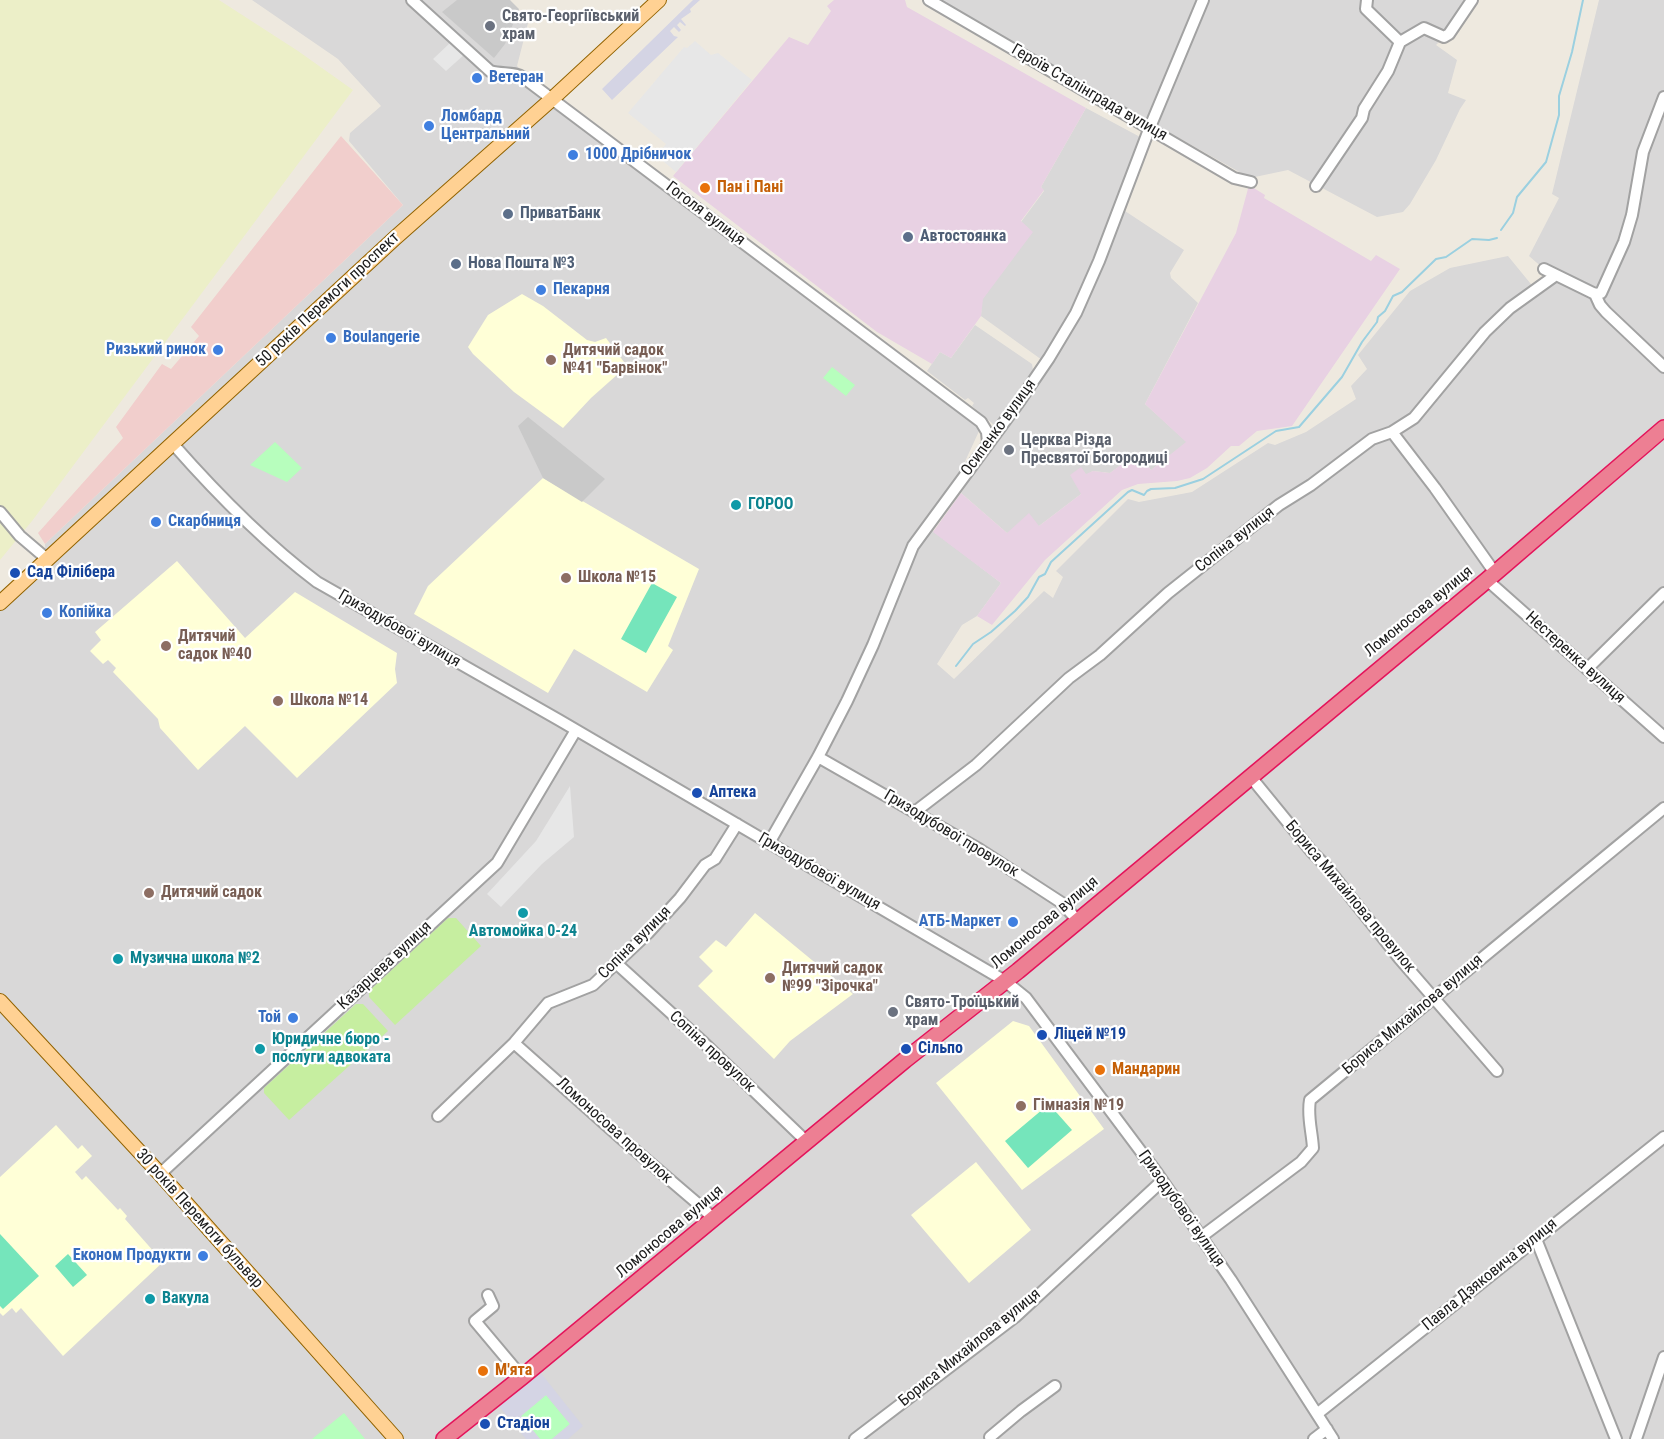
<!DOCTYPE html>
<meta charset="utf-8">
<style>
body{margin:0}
canvas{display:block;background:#eee9df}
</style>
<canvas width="1664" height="1439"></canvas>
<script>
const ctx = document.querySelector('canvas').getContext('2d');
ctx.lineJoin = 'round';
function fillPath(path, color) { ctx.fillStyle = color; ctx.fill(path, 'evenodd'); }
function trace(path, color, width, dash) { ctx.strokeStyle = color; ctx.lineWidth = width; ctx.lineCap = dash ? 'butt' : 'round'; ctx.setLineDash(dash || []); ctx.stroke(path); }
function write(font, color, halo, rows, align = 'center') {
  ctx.font = font + ' "Roboto Condensed",sans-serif'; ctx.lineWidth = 4.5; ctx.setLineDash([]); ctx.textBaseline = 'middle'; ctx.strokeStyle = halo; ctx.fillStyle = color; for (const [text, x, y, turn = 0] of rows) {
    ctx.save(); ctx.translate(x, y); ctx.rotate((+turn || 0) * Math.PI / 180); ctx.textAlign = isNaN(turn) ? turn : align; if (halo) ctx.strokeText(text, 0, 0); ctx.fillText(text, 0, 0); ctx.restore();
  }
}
fillPath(new Path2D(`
 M252 0H503L528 23 517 66 541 90 707 215 980 429 933 531 1001 583 977 616 962 625 937 664 954 679 1044 591 1053 598 1063 577 1056 571 1128 499 1139 502 1192 492 1268 443 1275 445 1306 432 1356 399 1351 386 1367 369 1358 355 1410 291 1450 268 1508 256 1535 289 1555 275 1544 269 1529 256 1559 198 1552 194 1599 0H1664V1439H0V603L46 559 45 544 403 205 349 141 350 133 381 106 338 59Z
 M933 0H1472L1444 37 1436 45 1457 60 1448 93 1466 100 1460 109 1436 160 1410 204 1403 212 1377 217 1288 170 1250 178Z
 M1086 108 1142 138 1082 289 1042 360 981 316 982 299 1032 232 1021 222 1044 191 1041 187Z
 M1125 211 1184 250 1170 273 1171 278 1198 303 1145 404 1187 442 1151 470 1138 453 1110 473 1093 471 1086 475 1081 468V494L1039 526 1007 533 961 493 1075 323Z
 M975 325 1032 364 1033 370 994 425 972 406 974 403 968 398 965 400 927 371 940 352 951 358Z`), '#d9d8d8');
fillPath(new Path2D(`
 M341 136 403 205 45 544 38 533 123 438 116 427 162 364 171 369 199 336 191 327Z`), '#f1cecc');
fillPath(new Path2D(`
 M834 0H905L907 7 1086 108 1041 187 1044 190 1021 221 1033 232 983 299 981 316 951 358 940 352 932 364 877 332 673 176 789 37 808 45 831 11 827 6Z
 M1249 185 1265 195 1264 198 1371 261 1376 255 1400 269 1292 426 1257 431 1239 446H1231L1207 468 1190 478 1177 481 1138 484 1122 490 1045 560 992 625 977 616 1001 583 933 532 961 493 1007 533 1029 513 1039 526 1081 494 1070 475 1081 467 1086 474 1093 471 1110 473 1138 452 1151 470 1186 442 1145 404 1236 233Z`), '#e8d1e3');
fillPath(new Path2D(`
 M522 294 543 306 587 340 595 342 606 338 627 366 591 398 563 428 514 392 473 354 468 347 488 315Z
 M543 478 699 569 668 646 673 650 647 692 574 649 548 693 414 614 428 586Z
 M177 561 245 638 295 592 397 653 395 669 397 683 297 778 245 726 198 770 160 728 158 719 113 672 116 668 108 660 103 664 90 651 101 640 95 632Z
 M755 913 853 994 790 1041 774 1059 698 986 713 971 699 957 716 940 726 947Z
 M1013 1021 1029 1026 1104 1129 1022 1190 936 1083Z
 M56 1125 78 1149 82 1145 92 1156 75 1172 82 1180 86 1176 118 1210 120 1208 127 1216 125 1219 163 1262 63 1356 21 1308 16 1313 12 1308 3 1316 0 1313V1177Z
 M976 1162 1031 1230 969 1283 911 1215Z`), '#ffffd7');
fillPath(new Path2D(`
 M457 0H510L519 9 505 44 494 58 442 12Z
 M528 417 605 479 582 502 543 478 518 426Z`), '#c9c9c9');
fillPath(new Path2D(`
 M0 0H219L298 51 353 90 32 521 0 560Z`), '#ecefc8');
fillPath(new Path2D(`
 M448 918H456L481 946 395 1025 369 997V991Z
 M356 1004H363L388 1031 289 1120 264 1093V1088Z`), '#c6eea0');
fillPath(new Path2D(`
 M832 367 855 385 846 396 823 378Z
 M275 442 302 468 287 482 250 465Z
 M546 1395 570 1424 552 1439H540L521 1416Z
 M344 1413 365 1439H312Z`), '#b7febd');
fillPath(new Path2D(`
 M652 583 677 597 646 653 621 639Z
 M1049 1104 1072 1130 1028 1168 1005 1141Z
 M0 1234 39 1276 3 1309 0 1306Z
 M68 1254 87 1275 73 1287 55 1266Z`), '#75e5bb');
fillPath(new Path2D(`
 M695 41 711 55 718 53 752 80 676 172 657 156 666 144 628 113 684 47 687 48Z
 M451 42 465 54 446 71 433 59Z
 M570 786 574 837 542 864 501 907 487 894 536 841Z`), '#e7e7e7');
fillPath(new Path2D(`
 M693 0H700L690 9 691 12 681 19 686 25 685 26 680 22 677 25 681 30 679 32 674 27 670 31 674 36 678 37 612 100 602 89Z
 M540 1372 583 1426 568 1439H552L570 1424 546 1395 521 1416 540 1439H526L498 1405Z`), '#d4d4e4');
trace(new Path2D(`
 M1501 230 1513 213 1517 197 1546 162 1559 115V96L1572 52 1583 0
 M956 666 973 644 991 632 1015 611 1028 597 1039 577 1045 574 1051 562 1128 492 1132 490 1144 495 1147 491 1151 489 1175 488 1203 479 1276 431 1299 427 1342 377 1362 342 1377 322 1378 317 1385 311 1393 296 1402 292 1436 259 1446 257 1472 239 1489 240 1497 238`), '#9bd0e0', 2);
const minor = new Path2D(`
 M412 0 490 71C503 75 513 71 524 78L981 422 987 432 988 443
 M929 0 1234 178 1251 182
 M1367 0 1366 9 1400 42
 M1316 186 1362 118 1364 109 1388 71 1400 42 1424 28 1444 37 1449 34 1472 0
 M1544 269 1595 294 1600 305 1606 312 1664 367
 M1595 294 1601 293 1624 242 1632 215 1643 152 1664 97
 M1392 432 1435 488 1495 573
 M173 444C217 494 264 542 317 582L559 720 1005 981 1026 998 1157 1173 1231 1280 1333 1439
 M0 512 20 536 47 559
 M1487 580 1664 737
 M1587 669 1664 593
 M818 757 979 849 1062 903 1077 920
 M1250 776 1312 852 1325 865 1399 958 1497 1071
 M916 811 976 765 1069 678 1100 655 1168 593 1279 505 1311 485 1372 439 1392 432 1414 418 1485 332 1510 308 1556 275
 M769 843 818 757 847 701 873 645 913 546 1019 402 1049 358 1076 313 1099 261 1150 127 1203 0
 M616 963 704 1043 807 1142
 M514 1043 622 1139 704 1209 713 1219
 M438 1116 514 1043 548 1003 593 985 648 933 680 898 705 865 715 859 737 824
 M160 1174 497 863 576 730
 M1201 1237 1301 1162 1313 1148C1312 1131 1307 1116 1310 1100L1664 808
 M1536 1239 1616 1439
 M488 1295 493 1306 475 1321 522 1377
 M1317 1414 1664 1137
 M990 1437 1021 1411 1055 1386
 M855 1439 1015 1317 1162 1181
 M1314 1439 1327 1429
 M1636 1439 1664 1357`);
const major = new Path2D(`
 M0 603 395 238 552 99 659 0
 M0 1001 160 1174 396 1439`);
const highway = new Path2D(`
 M444 1439 522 1377 905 1060 1018 971 1487 580 1664 428`);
trace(minor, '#a2a2a2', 14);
trace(major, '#926300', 16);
trace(highway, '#e4145b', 18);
trace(minor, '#fff', 10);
trace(major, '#ffd193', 14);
trace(highway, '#ed7f93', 15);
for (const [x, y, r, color] of [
 [490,26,6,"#6b7280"],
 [477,78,6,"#3f7fe0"],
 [429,126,6,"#3f7fe0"],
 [573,155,6,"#3f7fe0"],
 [705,188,6,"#e8710a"],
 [508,214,6,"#5c6f8a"],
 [908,237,6,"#5c6f8a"],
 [456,264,6,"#5c6f8a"],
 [541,290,6,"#3f7fe0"],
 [331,338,6,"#3f7fe0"],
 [218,350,6,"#3f7fe0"],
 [551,360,6,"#8d6e63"],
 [1009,450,6,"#6b7280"],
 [736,505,6,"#0f9aa8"],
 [156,522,6,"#3f7fe0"],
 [15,573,6,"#1a4fb4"],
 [566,578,6,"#8d6e63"],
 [47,613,6,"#3f7fe0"],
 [166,646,6,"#8d6e63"],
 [278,701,6,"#8d6e63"],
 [697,793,6,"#1a4fb4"],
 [149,893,6,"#8d6e63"],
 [523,913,6,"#0f9aa8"],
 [1013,922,6,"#3f7fe0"],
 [118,959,6,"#0f9aa8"],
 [770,978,6,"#8d6e63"],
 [893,1012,6,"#6b7280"],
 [293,1018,6,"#3f7fe0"],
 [1042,1035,6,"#1a4fb4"],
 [260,1049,6,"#0f9aa8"],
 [906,1049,6,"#1a4fb4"],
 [1100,1070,6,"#e8710a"],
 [1021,1106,6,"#8d6e63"],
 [203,1256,6,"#3f7fe0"],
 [150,1299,6,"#0f9aa8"],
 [483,1371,6,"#e8710a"],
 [485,1424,6,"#1a4fb4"]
]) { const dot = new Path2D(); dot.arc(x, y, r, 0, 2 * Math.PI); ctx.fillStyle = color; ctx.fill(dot); trace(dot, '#fff', 2); }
write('bold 16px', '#5b616d', '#fff', [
 ["Свято-Георгіївський",502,17],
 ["храм",502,35],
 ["Церква Різда",1021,441],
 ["Пресвятої Богородиці",1021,459],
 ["Свято-Троїцький",905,1003],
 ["храм",905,1021]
], 'left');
write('bold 16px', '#366cbe', '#fff', [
 ["Ветеран",489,78],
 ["Ломбард",441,117],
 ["Центральний",441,135],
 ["1000 Дрібничок",585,155],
 ["Пекарня",553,290],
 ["Boulangerie",343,338],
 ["Ризький ринок",206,350,"right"],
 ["Скарбниця",168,522],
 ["Копійка",59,613],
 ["АТБ-Маркет",1001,922,"right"],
 ["Той",281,1018,"right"],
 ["Економ Продукти",191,1256,"right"]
], 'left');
write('16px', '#1b1b1b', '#fff', [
 ["Героїв Сталінграда вулиця",1089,93,30],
 ["Гоголя вулиця",705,214,37],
 ["50 років Перемоги проспект",328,300,-43],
 ["Осипенко вулиця",999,428,-54],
 ["Сопіна вулиця",1235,540,-38],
 ["Ломоносова вулиця",1419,612,-39],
 ["Гризодубової вулиця",399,629,30],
 ["Нестеренка вулиця",1575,658,42],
 ["Гризодубової провулок",951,834,31],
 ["Гризодубової вулиця",819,872,30],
 ["Бориса Михайлова провулок",1350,897,50],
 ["Ломоносова вулиця",1045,923,-40],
 ["Сопіна вулиця",635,943,-45],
 ["Казарцева вулиця",385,966,-43],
 ["Бориса Михайлова вулиця",1413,1015,-40],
 ["Сопіна провулок",712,1052,43],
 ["Ломоносова провулок",614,1131,42],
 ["Гризодубової вулиця",1181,1209,55],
 ["30 років Перемоги бульвар",199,1219,48],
 ["Ломоносова вулиця",670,1232,-40],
 ["Павла Дзяковича вулиця",1490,1275,-39],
 ["Бориса Михайлова вулиця",970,1348,-39]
]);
write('bold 16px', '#c56008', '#fff', [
 ["Пан і Пані",717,188],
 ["Мандарин",1112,1070],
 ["М'ята",495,1371]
], 'left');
write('bold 16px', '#4e5e75', '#fff', [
 ["ПриватБанк",520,214],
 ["Автостоянка",920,237],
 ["Нова Пошта №3",468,264]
], 'left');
write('bold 16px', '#785e54', '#fff', [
 ["Дитячий садок",563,351],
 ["№41 \"Барвінок\"",563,369],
 ["Школа №15",578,578],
 ["Дитячий",178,637],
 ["садок №40",178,655],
 ["Школа №14",290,701],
 ["Дитячий садок",161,893],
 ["Дитячий садок",782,969],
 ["№99 \"Зірочка\"",782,987],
 ["Гімназія №19",1033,1106]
], 'left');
write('bold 16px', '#0d838f', '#fff', [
 ["ГОРОО",748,505],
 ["Автомойка 0-24",523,932,"center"],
 ["Музична школа №2",130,959],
 ["Юридичне бюро -",272,1040],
 ["послуги адвоката",272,1058],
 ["Вакула",162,1299]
], 'left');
write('bold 16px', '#164399', '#fff', [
 ["Сад Філібера",27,573],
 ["Аптека",709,793],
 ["Ліцей №19",1054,1035],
 ["Сільпо",918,1049],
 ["Стадіон",497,1424]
], 'left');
</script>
